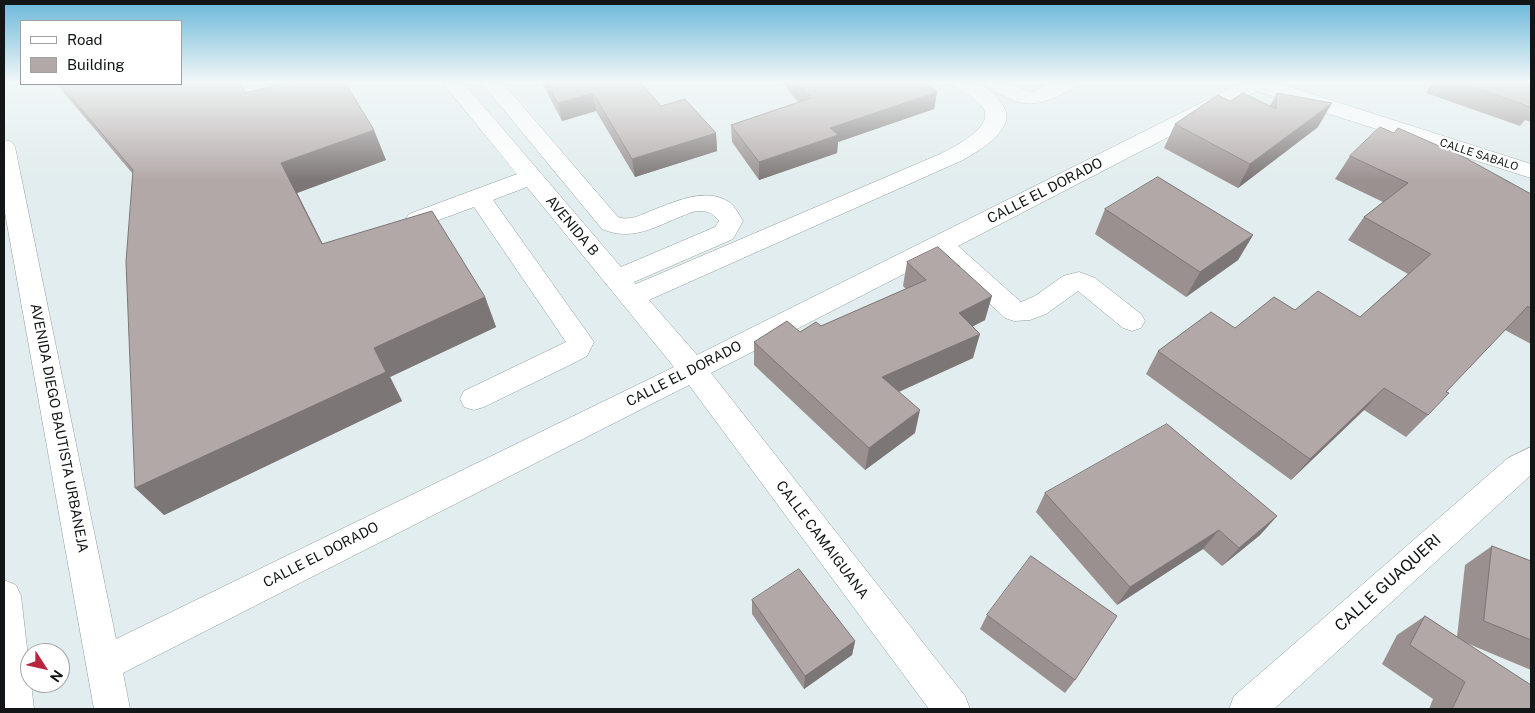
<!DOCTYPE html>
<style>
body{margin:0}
#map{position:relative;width:1535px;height:713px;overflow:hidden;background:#e1edee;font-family:"Public Sans",sans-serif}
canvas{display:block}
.frame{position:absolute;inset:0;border:5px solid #121616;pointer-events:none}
.legend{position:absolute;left:20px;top:20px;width:162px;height:65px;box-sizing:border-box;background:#fff;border:1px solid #a0a2a2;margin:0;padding:6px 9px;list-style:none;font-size:15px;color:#121616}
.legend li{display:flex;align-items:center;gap:10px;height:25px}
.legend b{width:25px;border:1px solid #a0a2a2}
.north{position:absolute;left:20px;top:643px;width:50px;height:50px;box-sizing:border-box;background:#fff;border:1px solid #a0a2a2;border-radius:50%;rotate:125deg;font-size:14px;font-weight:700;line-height:20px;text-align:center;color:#121616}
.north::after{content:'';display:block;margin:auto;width:18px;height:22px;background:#b7263e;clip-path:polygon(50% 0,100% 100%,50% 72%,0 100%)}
</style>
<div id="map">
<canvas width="1535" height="713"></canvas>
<div class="frame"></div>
<ul class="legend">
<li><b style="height:6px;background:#fff"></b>Road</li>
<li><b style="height:14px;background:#b3a8a8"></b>Building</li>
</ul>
<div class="north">N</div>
</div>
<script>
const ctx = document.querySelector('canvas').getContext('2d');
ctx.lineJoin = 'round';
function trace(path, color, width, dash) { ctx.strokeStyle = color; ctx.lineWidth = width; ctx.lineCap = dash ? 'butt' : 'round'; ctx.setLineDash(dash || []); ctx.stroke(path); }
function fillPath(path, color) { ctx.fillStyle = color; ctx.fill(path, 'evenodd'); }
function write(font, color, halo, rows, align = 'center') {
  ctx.font = font + ' "Public Sans",sans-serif'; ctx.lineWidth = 4.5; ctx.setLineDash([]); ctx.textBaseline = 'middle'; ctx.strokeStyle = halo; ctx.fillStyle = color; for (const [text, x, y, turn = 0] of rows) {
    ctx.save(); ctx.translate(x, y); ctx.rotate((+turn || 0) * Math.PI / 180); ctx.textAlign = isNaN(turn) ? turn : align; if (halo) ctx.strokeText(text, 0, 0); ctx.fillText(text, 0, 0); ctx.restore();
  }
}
const minor = new Path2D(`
 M441 81H462L621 267 715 227 719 221C712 212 708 211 696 211 663 221 637 244 602 229L480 81H501L618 217C628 221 639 216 648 212 672 203 705 186 729 202 735 206 739 215 743 221L733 239 634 282 636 284 940 154C953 148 996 126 983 108 976 97 962 92 952 85L949 81C956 81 966 80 973 81 986 85 1011 106 1006 121 1000 139 978 151 963 160L649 300 697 355 1245 81H1271L1531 164V178L1257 91 958 246 1021 302 1035 296 1063 276 1079 272 1095 278 1141 314 1145 321 1141 328 1132 331 1123 328 1078 291 1046 314 1030 320 1014 321 1005 318 939 256 711 373 965 696 970 709H929L689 385 123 673 130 709H94L4 207V140L12 142 15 147 116 639 674 367 527 187 493 200 594 342 587 356 576 362 484 407 474 410 464 407 460 399 464 391 566 342 474 207 417 228 409 226 405 220 409 214 517 174Z
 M983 81H1007L1024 90 1032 92 1056 81H1082C1078 87 1072 89 1066 92 1042 104 1027 109 1002 95 995 92 988 88 983 81Z
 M1531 447V475L1274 709H1229L1234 696 1508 458Z
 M4 580 16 585 21 596 34 709H4Z`);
trace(minor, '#939e9f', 1);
fillPath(minor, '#fff');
fillPath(new Path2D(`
 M541 81H639L661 106 716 133 717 151 635 177 596 111 562 121Z
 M781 81H924L937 92 934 109 838 142 837 153 759 180 732 142 731 125 798 102Z
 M1433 81H1531V122L1525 120 1520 126 1426 93Z
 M57 84H181L246 93 386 160 297 193 322 244 485 297 496 327 390 377 402 401 164 515 133 174 64 93Z
 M1277 93 1318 127 1238 188 1164 148 1175 124 1230 101 1270 106Z
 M1350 156 1531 194V344L1505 330 1446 392 1428 415 1406 437 1364 410 1291 480 1146 374 1158 351 1295 310 1360 317 1408 274 1348 240 1364 217 1383 202 1335 179Z
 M1105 209 1253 235 1238 260 1186 297 1095 234Z
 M907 262 985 320 972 326 973 358 899 392 915 433 865 470 754 365V342L800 332 821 326 906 289 903 286Z
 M1045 493 1277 516 1260 535 1222 566 1203 549 1117 605 1036 512Z
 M1492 546 1531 561V670L1464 642 1531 709H1429L1433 699 1382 664 1397 635 1425 616 1457 637 1465 565Z
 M752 600 855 641 852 655 804 689 752 614Z
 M987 615 1075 680 1065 693 980 629Z`), '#9a9090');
fillPath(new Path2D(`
 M937 92 934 109 838 142 837 153 759 180V162L830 128Z
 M593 93 596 111 562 121 558 103Z
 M1332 103 1318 127 1238 188 1250 164Z
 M374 130 386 160 297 193 338 274 322 244 281 163Z
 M716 133 717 151 635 177 632 159Z
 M1253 235 1238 260 1186 297 1200 272Z
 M992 296 985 320 953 337 959 313Z
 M485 297 496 327 390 377 402 401 164 515 135 488 374 348Z
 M980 334 973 358 878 401 882 377Z
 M1384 388 1364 410 1291 480 1310 459Z
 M920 410 915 433 865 470 869 448Z
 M1277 516 1260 535 1222 566 1239 548Z
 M1219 530 1203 549 1117 605 1130 587Z
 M855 641 852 655 804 689 805 676Z`), '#7d7676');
const building = new Path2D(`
 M181 81H240L245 93 293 81H344L374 130 281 163 322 244 432 211 485 297 374 348 386 372 135 488 126 262 133 170 60 84H181Z
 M546 81H639L661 106 685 99 716 133 632 159 593 93 558 103Z
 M796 81H924L937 92 830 128 838 135 759 162 731 125 811 98Z
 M1457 81H1531V107Z
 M1243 93 1276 109 1277 93 1332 103 1250 164 1175 124 1218 95 1230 101Z
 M1380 127 1394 133 1398 128 1462 156 1531 194V309L1528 306 1446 392 1449 393 1428 415 1384 388 1310 459 1158 351 1211 312 1235 328 1274 297 1295 310 1318 291 1360 317 1431 254 1364 217 1408 183 1350 156Z
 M1158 177 1253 235 1200 272 1105 209Z
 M938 247 992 296 959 313 980 334 882 377 920 410 869 448 754 342 787 321 800 332 816 322 821 326 926 280 907 262Z
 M1167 424 1277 516 1239 548 1219 530 1130 587 1045 493Z
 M1492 546 1531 561V640L1484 621Z
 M1031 556 1117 616 1075 680 987 615Z
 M799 569 855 641 805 676 752 600Z
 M1425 616 1531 685V709H1452L1465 682 1410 645Z`);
fillPath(building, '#b3a8a8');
trace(building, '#7d7676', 1);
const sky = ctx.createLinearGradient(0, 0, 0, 181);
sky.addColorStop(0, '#69b7d9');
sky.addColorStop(0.45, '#f2f7f7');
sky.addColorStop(1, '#f2f7f700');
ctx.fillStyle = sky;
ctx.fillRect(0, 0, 1535, 181);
write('11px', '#121616', '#fff', [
 ["CALLE SABALO",1479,155,18]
]);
write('14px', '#121616', '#fff', [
 ["CALLE EL DORADO",1045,191,-27],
 ["AVENIDA B",572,226,50],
 ["CALLE EL DORADO",684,374,-27],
 ["AVENIDA DIEGO BAUTISTA URBANEJA",59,428,79],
 ["CALLE CAMAIGUANA",822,540,53],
 ["CALLE EL DORADO",321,555,-27]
]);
write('16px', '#121616', '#fff', [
 ["CALLE GUAQUERI",1388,583,-42]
]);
</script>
